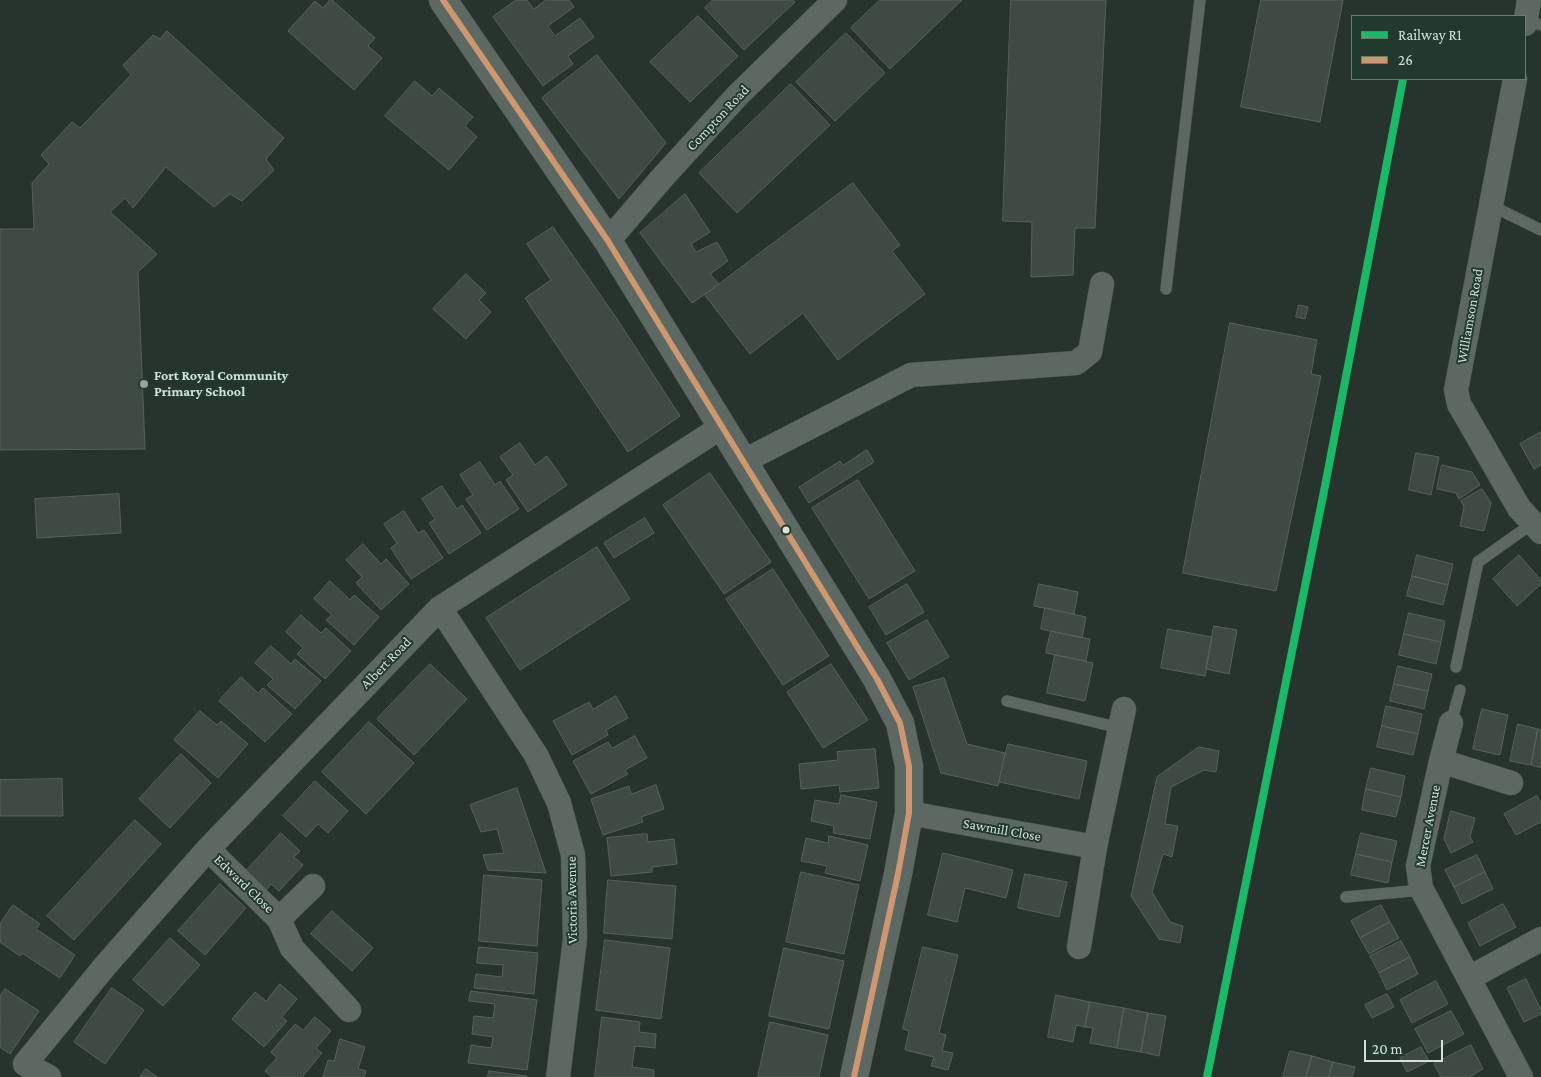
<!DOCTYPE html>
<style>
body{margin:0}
#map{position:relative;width:1541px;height:1077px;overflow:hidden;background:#27342d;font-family:"Crimson Pro",serif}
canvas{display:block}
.legend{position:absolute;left:1351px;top:15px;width:175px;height:65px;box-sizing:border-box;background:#22392d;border:1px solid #697c72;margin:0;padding:6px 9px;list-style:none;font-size:15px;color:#d3e1d9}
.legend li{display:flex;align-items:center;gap:10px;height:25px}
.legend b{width:25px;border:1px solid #697c72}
.scale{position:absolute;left:1364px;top:1040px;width:79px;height:22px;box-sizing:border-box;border:2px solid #d3e1d9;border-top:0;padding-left:6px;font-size:15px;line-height:18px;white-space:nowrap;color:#d3e1d9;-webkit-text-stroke:4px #22392d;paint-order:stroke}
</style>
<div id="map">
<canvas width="1541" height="1077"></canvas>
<ul class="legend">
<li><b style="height:6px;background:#1ab867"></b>Railway R1</li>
<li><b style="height:6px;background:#cd976f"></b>26</li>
</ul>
<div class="scale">20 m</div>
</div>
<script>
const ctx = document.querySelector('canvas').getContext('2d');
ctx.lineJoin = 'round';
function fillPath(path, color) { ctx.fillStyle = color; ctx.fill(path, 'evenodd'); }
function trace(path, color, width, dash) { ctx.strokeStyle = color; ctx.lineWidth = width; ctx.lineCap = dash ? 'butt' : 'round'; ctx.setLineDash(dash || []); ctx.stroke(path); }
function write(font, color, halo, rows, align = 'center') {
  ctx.font = font + ' "Crimson Pro",serif'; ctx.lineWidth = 4; ctx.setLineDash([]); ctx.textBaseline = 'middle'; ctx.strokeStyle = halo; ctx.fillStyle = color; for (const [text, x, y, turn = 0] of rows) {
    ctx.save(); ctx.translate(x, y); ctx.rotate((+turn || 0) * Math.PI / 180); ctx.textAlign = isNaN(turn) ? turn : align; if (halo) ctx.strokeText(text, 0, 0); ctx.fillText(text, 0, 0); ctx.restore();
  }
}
const building = new Path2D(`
 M330 0H332L375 38 368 46 382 58 354 90 288 31 315 1 323 8Z
 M516 0H527L534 9 546 0H569L574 7 548 26 555 36 580 18 594 37 568 56 573 64 543 86 493 17Z
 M713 0H793L795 2 744 50 705 8Z
 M880 0H962L890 69 851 28Z
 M1011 0H1106L1095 228H1075L1073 275 1031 277 1032 222 1003 221Z
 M1261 0H1343L1320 122 1241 107Z
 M698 16 738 56 690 102 650 62Z
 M167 31 284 138 266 159 274 170 242 201 230 194 214 207 166 167 133 208 125 198 110 212 157 254 138 272 145 449 0 450V229H34L32 183 49 164 41 155 72 122 80 128 131 75 123 65 153 35 160 39Z
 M846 33 885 73 835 121 796 82Z
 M597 55 666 143 619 199 542 98Z
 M415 81 432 96 439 88 473 117 465 126 477 137 449 170 385 116Z
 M791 84 830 125 737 213 699 173Z
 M853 183 900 245 892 251 925 294 838 360 803 313 750 354 705 295Z
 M685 194 710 232 691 244 696 252 717 242 728 261 710 274 719 284 692 303 640 233Z
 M553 227 617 319 680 416 628 452 525 298 551 280 527 244Z
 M466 274 486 293 479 300 491 312 466 339 433 309Z
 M1299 305 1308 307 1305 319 1296 317Z
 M1230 323 1317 340 1311 374 1321 376 1276 591 1183 573Z
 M1541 432V465L1534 469 1520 444Z
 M520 443 535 465 547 456 567 485 528 512 506 480 513 475 500 457Z
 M867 450 874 462 809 503 799 487 840 461 843 465Z
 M1416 453 1439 457 1431 495 1409 490Z
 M480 462 495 485 500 481 519 509 487 530 466 499 473 495 460 475Z
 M1442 465 1472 472 1480 485 1459 499 1456 493 1437 489Z
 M710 473 771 562 724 594 663 505Z
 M858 480 915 571 869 599 812 508Z
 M442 486 457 509 462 505 481 533 449 554 429 523 435 519 422 499Z
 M1482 489 1491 503 1484 531 1460 526 1464 507 1461 501Z
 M119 494 121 533 37 538 35 499Z
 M404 511 418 533 424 530 443 558 411 579 391 548 397 543 384 524Z
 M645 518 654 533 614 558 604 543Z
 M363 544 381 564 386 559 409 584 381 610 356 583 362 577 346 560Z
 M597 547 630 599 520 670 486 618Z
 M1417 555 1453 564 1448 585 1412 576Z
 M1519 555 1541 580V584L1517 606 1493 579Z
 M773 569 829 656 783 685 726 599Z
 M1412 576 1448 585 1443 605 1407 596Z
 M330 581 350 600 354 595 379 617 354 645 326 620 332 615 314 599Z
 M907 584 924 612 886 635 869 607Z
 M1039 584 1078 592 1074 614 1034 606Z
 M1045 608 1086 617 1082 638 1041 629Z
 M1409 613 1445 621 1441 642 1404 634Z
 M301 615 321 633 326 628 351 651 325 679 297 654 303 648 286 632Z
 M927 620 949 657 909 680 887 643Z
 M1214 626 1237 630 1229 674 1206 669Z
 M1168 629 1212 637 1205 676 1161 668Z
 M1051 631 1090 639 1086 661 1046 653Z
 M1404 634 1441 642 1436 664 1399 655Z
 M271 646 291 664 295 659 321 681 295 709 267 685 273 679 255 663Z
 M1055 655 1093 663 1085 701 1047 693Z
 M430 664 467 699 414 755 377 719Z
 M831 664 868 720 823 748 787 692Z
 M1398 666 1432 674 1428 691 1394 684Z
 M241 677 258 693 263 688 292 714 265 742 219 701Z
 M944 678 967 744 1005 753 998 786 941 773 913 687Z
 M1394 684 1428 691 1424 709 1390 701Z
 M616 696 628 718 606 730 608 735 572 755 553 721 589 702 593 709Z
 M1386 706 1422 714 1418 734 1382 726Z
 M1482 709 1508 715 1500 755 1473 749Z
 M200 711 217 725 221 721 248 744 218 778 174 740Z
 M369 722 414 763 366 814 322 772Z
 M1518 724 1538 729 1531 765 1510 761Z
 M1382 726 1418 734 1413 755 1377 747Z
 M1538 729 1541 730V768L1531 765Z
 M635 736 647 758 625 770 628 774 591 794 573 761 608 742 612 748Z
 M1008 744 1087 761 1079 799 999 782Z
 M1199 747 1219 751 1216 772 1204 770 1171 787 1165 824 1178 826 1172 857 1163 854 1152 892 1170 922 1183 926 1180 943 1159 939 1131 896 1157 777Z
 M875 749 879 788 840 792 839 785 801 789 799 764 838 760 837 752Z
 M181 754 211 783 170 828 139 799Z
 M1371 768 1405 776 1401 797 1366 789Z
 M62 779 63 816H0V780Z
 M315 781 348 811 328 833 318 824 306 837 283 816Z
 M656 785 664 809 641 817 643 822 603 835 591 799 629 786 631 794Z
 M517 788 546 873 488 870 483 855 504 853 497 829 481 832 470 805Z
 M1366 789 1401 797 1396 817 1362 810Z
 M841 795 877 802 870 839 833 833 834 826 811 821 815 800 839 804Z
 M1537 796 1541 804V822L1516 835 1504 814Z
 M1451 811 1475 818 1470 837 1473 842 1451 853 1444 839Z
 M135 820 161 844 74 940 47 916Z
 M281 833 300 851 294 857 303 865 279 891 271 884 266 890 246 871Z
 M1361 833 1397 841 1392 862 1356 854Z
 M647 834 648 842 674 839 677 864 652 867V872L611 876 607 838Z
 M829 836 868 845 860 881 825 873 827 866 801 861 806 838 828 843Z
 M943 853 1013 870 1006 898 965 888 957 922 928 915Z
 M1356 854 1392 862 1388 883 1351 875Z
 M1477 855 1485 872 1454 887 1445 870Z
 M801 872 859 885 844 954 786 942Z
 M1485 872 1493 889 1462 904 1454 887Z
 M1025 874 1067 882 1059 917 1018 908Z
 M484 875 542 880 537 946 479 941Z
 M608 880 676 886 672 939 604 933Z
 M220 884 246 908 205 955 178 931Z
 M1503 904 1516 927 1480 946 1468 923Z
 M13 905 40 924 36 929 75 955 60 978 22 953 20 956 0 942V924Z
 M1381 905 1390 922 1360 938 1351 921Z
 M332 911 373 948 352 971 311 934Z
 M1390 922 1399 938 1369 954 1360 938Z
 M170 938 200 965 163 1006 133 980Z
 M605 940 670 948 661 1019 596 1010Z
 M1401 941 1410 957 1379 973 1370 956Z
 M479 947 538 953 534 994 474 988 476 974 502 977 503 965 477 963Z
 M923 947 958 955 939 1033 946 1035 942 1051 953 1053 948 1070 931 1066 934 1057 905 1050 909 1031 903 1029Z
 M784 948 844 961 829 1029 769 1016Z
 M1410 957 1418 974 1387 990 1379 973Z
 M1526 979 1541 1010V1014L1524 1022 1507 988Z
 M1436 981 1448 1004 1412 1023 1400 1000Z
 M280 984 297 999 282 1017 287 1021 264 1047 232 1019 255 992 266 1001Z
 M112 988 144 1010 105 1064 74 1042Z
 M5 989 39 1011 10 1054 0 1047V1020L1 1018 0 1017V996Z
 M471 991 537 1000 527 1070 468 1063 471 1045 491 1048 493 1037 472 1034 474 1016 493 1018 495 1004 469 1001Z
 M1387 994 1394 1007 1372 1018 1365 1005Z
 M1056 995 1090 1002 1085 1027 1076 1025 1073 1042 1048 1037Z
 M1090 1002 1124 1008 1117 1048 1090 1043 1093 1028 1085 1027Z
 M1124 1008 1148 1013 1141 1052 1117 1048Z
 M1451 1011 1464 1034 1428 1053 1415 1029Z
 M1148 1013 1166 1016 1159 1056 1141 1052Z
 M315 1017 331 1031 316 1048 322 1053 302 1077H272L265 1071 277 1058 271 1052 295 1024 303 1030Z
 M602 1017 640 1022 639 1032 656 1034 655 1048 635 1046 632 1067 654 1070V1077H595Z
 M770 1022 828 1035 819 1077H758Z
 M340 1039 365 1047 358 1069 366 1071 364 1077H323L328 1060 334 1061Z
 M1471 1045 1483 1069 1469 1077H1441L1434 1064Z
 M1421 1047 1429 1061 1407 1072 1400 1058Z
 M1290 1051 1312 1056 1306 1077H1283Z
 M1312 1056 1333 1062 1329 1077H1306Z
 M1333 1062 1355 1067 1352 1077H1329Z
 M146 1069 157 1077H140Z
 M489 1071 527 1076V1077H488Z`);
fillPath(building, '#404a45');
trace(building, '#56615b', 1);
const lane = new Path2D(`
 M1525 20 1541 25
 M1490 205 1541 230
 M1166 289 1200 0
 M1456 667 1478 562 1533 523
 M1007 701 1120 728
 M1451 723 1460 690
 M1346 897 1422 890`);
const street = new Path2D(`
 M1525 24 1529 0
 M1515 79 1456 390 1459 404 1519 508 1541 532
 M608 241 662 178 737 96 835 0
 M744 461 911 375 1076 363 1090 352 1102 284
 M440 608 536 755 559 803 573 855 575 939 558 1077
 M1451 723 1441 761 1418 866 1421 888 1521 1077
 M1441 761 1511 783
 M909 813 1095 847 1079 947
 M1095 847 1124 709
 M208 849 279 919 292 948 349 1010
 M279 919 313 886
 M1469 978 1541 939
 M49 1077 25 1064 105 966 208 849 440 608 723 426`);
const secondary = new Path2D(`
 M443 0 608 241 877 679 900 723 909 766V813L898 874 854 1077`);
trace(lane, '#46524c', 12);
trace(street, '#46524c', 25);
trace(secondary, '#46524c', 29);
trace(lane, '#5e6863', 11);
trace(street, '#5e6863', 24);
trace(secondary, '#5e6863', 28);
trace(new Path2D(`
 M443 0 608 241 877 679 900 723 909 766V813L898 874 854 1077`), '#cd976f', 6);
trace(new Path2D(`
 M1207 1077 1325 486 1403 79`), '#1ab867', 8);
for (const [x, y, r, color] of [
 [144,384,5,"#97a49d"],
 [786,530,4.5,"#d3e1d9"]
]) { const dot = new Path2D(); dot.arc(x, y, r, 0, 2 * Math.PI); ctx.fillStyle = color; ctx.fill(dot); trace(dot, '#22392d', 2); }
write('14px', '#d3e1d9', '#22392d', [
 ["Compton Road",718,118,-47],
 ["Williamson Road",1470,316,-80],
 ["Albert Road",386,663,-46],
 ["Mercer Avenue",1428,826,-79],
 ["Sawmill Close",1002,830,10],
 ["Edward Close",244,884,44],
 ["Victoria Avenue",572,900,-91]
]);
write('bold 14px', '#d3e1d9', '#22392d', [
 ["Fort Royal Community",154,376],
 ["Primary School",154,392]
], 'left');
</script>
